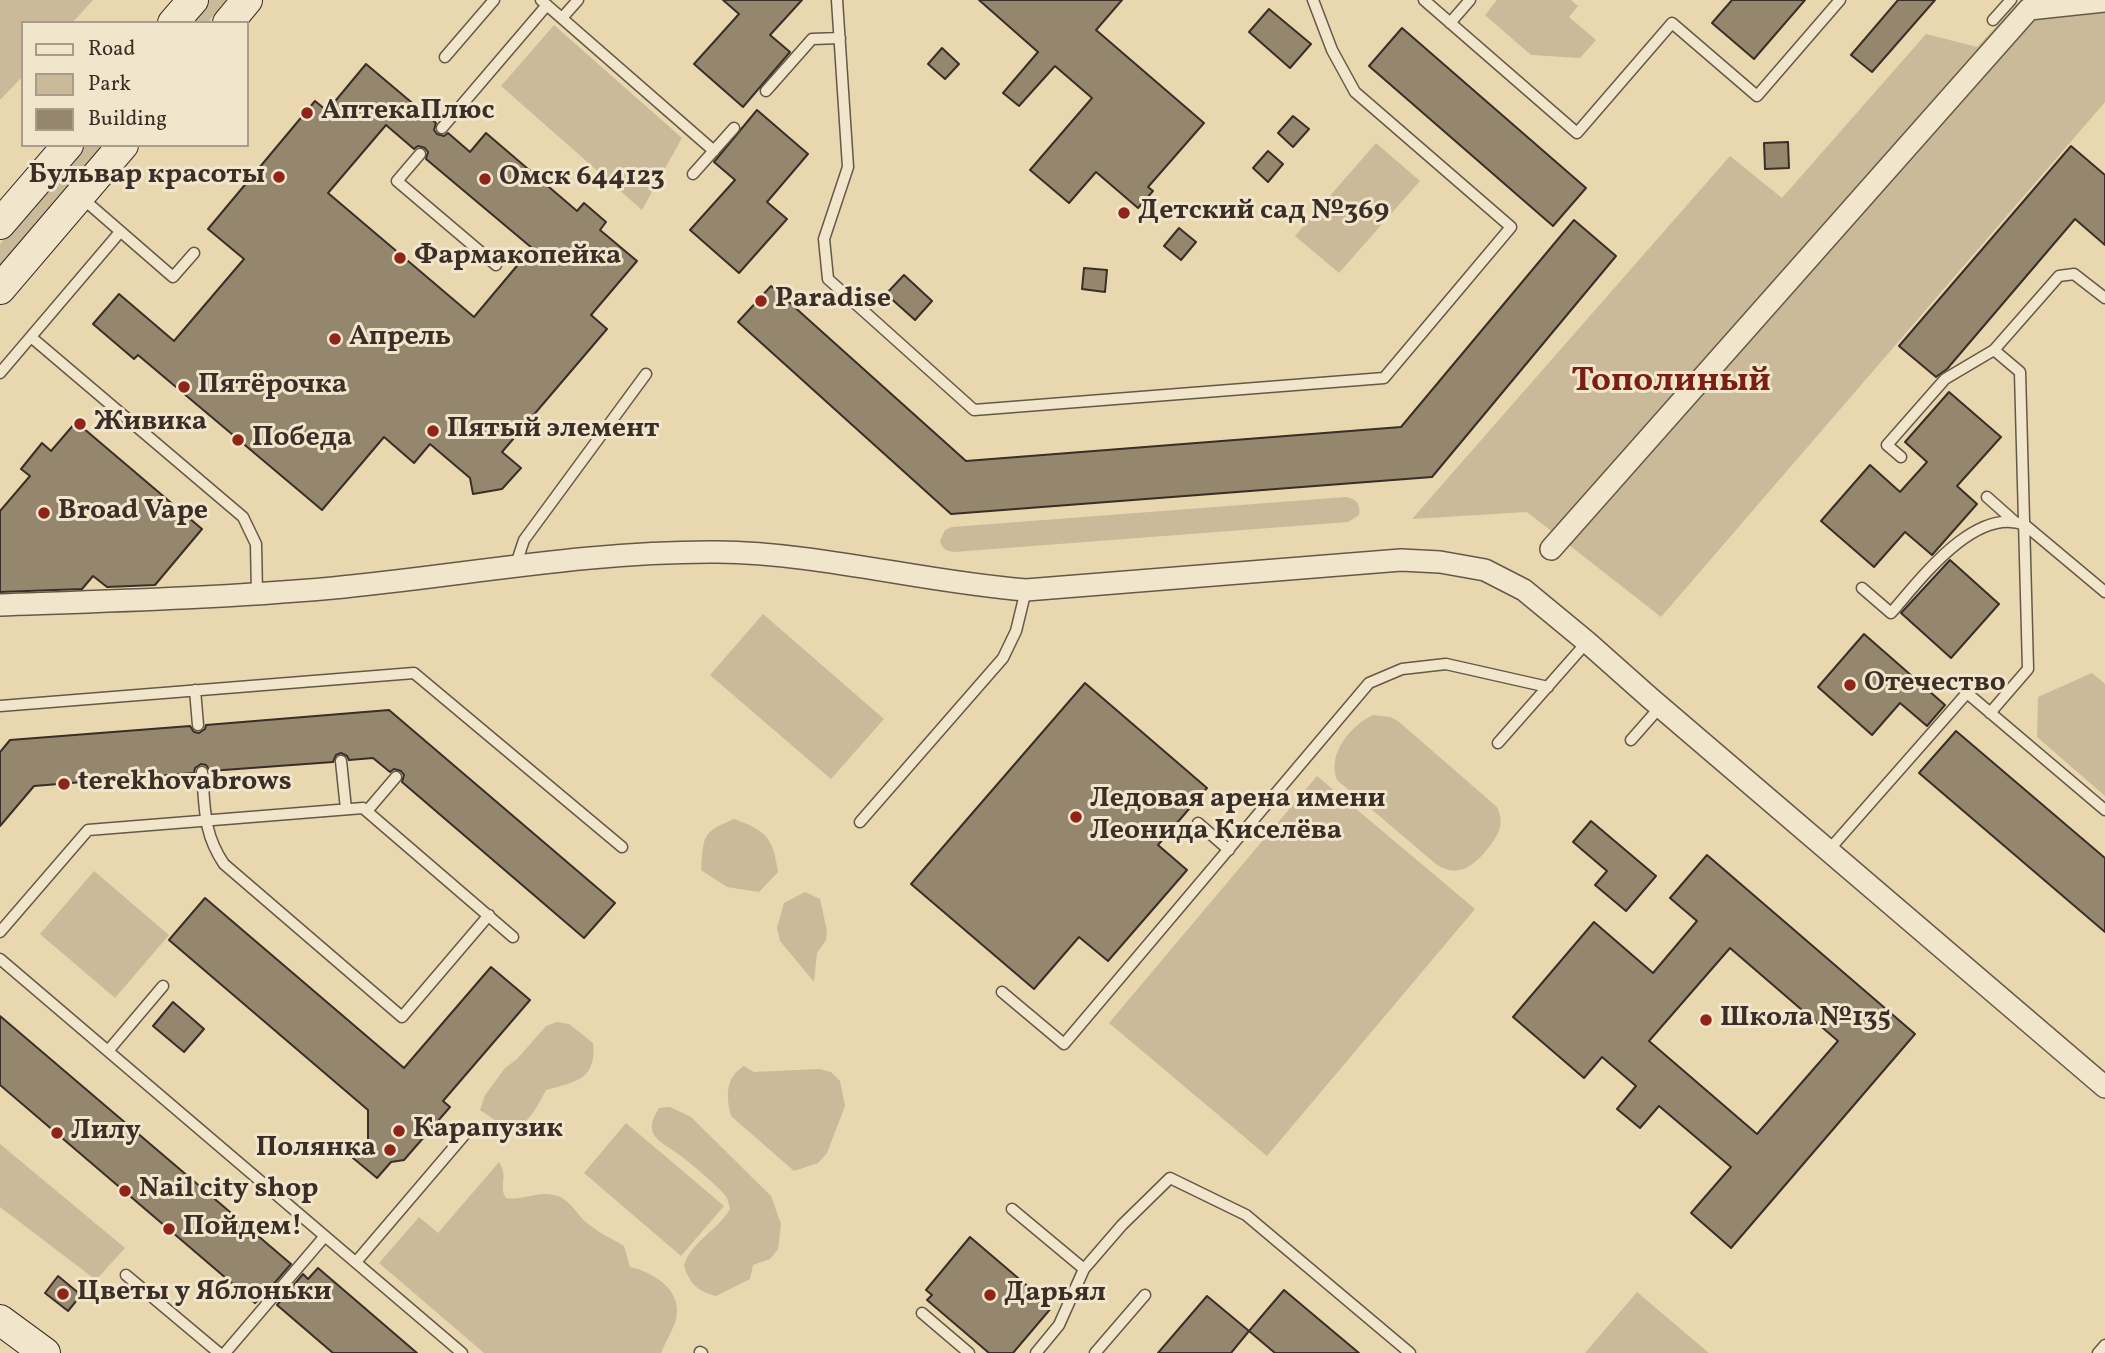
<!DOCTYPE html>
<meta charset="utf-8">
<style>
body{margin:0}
#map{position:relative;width:2105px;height:1353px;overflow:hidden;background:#e9d7b0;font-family:Vollkorn,serif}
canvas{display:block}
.legend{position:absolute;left:21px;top:21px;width:228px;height:126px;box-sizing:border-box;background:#f1e5cc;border:2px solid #a89c8a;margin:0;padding:9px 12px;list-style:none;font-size:21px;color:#3a2e26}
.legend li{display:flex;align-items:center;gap:14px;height:35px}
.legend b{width:35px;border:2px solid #a89c8a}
</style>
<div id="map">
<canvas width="2105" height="1353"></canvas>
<ul class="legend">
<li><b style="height:9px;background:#f1e5cc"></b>Road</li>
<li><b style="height:19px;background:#cbba99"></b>Park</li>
<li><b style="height:19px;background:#95866e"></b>Building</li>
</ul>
</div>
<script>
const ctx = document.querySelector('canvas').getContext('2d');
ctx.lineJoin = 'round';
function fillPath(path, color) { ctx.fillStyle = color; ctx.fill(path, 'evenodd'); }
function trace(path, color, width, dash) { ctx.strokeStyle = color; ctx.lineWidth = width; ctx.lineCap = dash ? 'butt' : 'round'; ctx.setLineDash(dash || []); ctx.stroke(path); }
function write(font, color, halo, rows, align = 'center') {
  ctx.font = font + ' Vollkorn,serif'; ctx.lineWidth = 6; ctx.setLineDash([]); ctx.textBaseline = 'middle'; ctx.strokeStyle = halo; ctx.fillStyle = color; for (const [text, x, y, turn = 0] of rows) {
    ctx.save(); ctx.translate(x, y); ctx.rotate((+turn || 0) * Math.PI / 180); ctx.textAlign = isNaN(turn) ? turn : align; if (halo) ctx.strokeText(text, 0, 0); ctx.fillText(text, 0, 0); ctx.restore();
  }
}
fillPath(new Path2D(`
 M0 0H93L72 23H23V76L0 100Z
 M209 0H227L207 23H189Z
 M1497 0H1571L1578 6 1569 17 1596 40 1580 58 1531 55 1485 15Z
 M2021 0H2105V102L1661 617 1527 512 1412 519 1730 156 1782 198 1926 34 1977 47Z
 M554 25 682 138 642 210 501 86Z
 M1376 143 1420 181 1339 273 1295 236Z
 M85 145H103L0 265V244Z
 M1346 497C1357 499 1361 505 1359 515L1348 522 954 552C945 551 942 548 940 541L945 530 952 527Z
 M763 614 884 719 831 779 710 675Z
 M2092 673 2105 684V796L2037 737 2038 697Z
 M1373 715 1390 717 1398 721 1497 807C1506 826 1497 837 1485 852 1471 868 1457 877 1437 865L1337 780C1327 754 1350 726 1373 715Z
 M1317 776 1475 909 1267 1156 1109 1023Z
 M734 819C767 831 773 838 778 872L759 892 727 887 701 870C704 835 701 833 734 819Z
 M94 871 169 935 115 998 40 934Z
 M805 892 820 899 827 931 826 940 817 953 814 982 780 941 777 928 784 903Z
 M557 1022 569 1024 593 1043C597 1080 575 1082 546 1090 537 1107 529 1125 509 1130L480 1110 485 1095 505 1068 517 1059 546 1026Z
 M744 1066 754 1072 819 1069 831 1072 840 1081 845 1106 827 1153 818 1163 794 1171 731 1116C726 1096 725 1078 744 1066Z
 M670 1107 691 1117 771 1196 781 1224 778 1249 770 1259 753 1265 750 1279 716 1296C698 1291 689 1284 684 1265 693 1240 717 1231 730 1209 729 1206 729 1202 727 1198 723 1190 687 1160 678 1154 658 1140 642 1135 659 1108Z
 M626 1123 724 1206 681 1256 584 1173Z
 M0 1144 125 1248 96 1280 0 1207Z
 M499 1162C509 1178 498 1185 506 1198 523 1201 536 1191 554 1195 572 1199 577 1217 591 1226 601 1234 613 1239 624 1246L630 1267C656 1273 685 1292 675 1323 671 1333 665 1343 661 1353H484L379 1263 419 1217 438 1233Z
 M1637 1292 1709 1353H1585Z`), '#cbba99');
const building = new Path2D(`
 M723 0H802L770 35 790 52 743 107 694 64 739 14Z
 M979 0H1122L1096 30 1204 123 1148 187 1153 191 1138 208 1096 172 1069 203 1030 170 1092 98 1055 66 1019 106 1003 93 1038 52Z
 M1732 0H1805L1754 59 1712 23Z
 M1898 0H1935L1872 72 1851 55Z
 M1269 9 1311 44 1290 68 1249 32Z
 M1402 28 1586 188 1553 226 1369 66Z
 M942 48 959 64 945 79 928 64Z
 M366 64 436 123 434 130 437 134 444 136 448 133 470 152 486 133 577 211 584 203 606 222 600 230 637 261 591 315 607 329 502 452 521 468 502 489 473 494 470 478 430 444 414 463 384 437 322 510 138 355 134 359 93 324 119 294 174 341 244 259 208 229 315 101 327 111ZM386 125 414 149 418 146 425 148 428 152 426 159 532 248 474 317 328 193Z
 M757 110 808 154 767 202 787 219 739 273 690 230 735 180 714 162Z
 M1293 116 1309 129 1293 147 1278 133Z
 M1788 142 1789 168 1765 169 1764 143Z
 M2071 146 2105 175V245L2075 219 1947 369 1936 377 1899 346Z
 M1268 151 1283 164 1268 182 1253 168Z
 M1574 220 1616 256 1432 477 951 514 738 322 771 286 966 461 1401 427Z
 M1179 228 1196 242 1181 260 1164 246Z
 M1084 268 1107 270 1105 292 1082 289Z
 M904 275 932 301 915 320 886 294Z
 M1949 392 2001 437 1957 486 1977 504 1932 555 1905 532 1874 567 1821 521 1870 465 1900 492 1927 462 1905 442Z
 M76 422 202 529 155 585 107 587 93 576 82 589 0 592V511L30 476 21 469 42 443 51 451Z
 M1950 560 1999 604 1951 658 1901 613Z
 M1864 634 1945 705 1927 726 1900 703 1872 735 1818 687Z
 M1085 683 1207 788 1158 845 1187 870 1108 961 1079 937 1034 989 911 884Z
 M389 710 615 903 584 938 402 782 404 775 401 771 394 769 390 772 373 758 349 760 347 756 341 753 336 755 333 762 210 771 206 765 201 764 195 768 194 773 34 786 0 826V752L10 740 190 726 194 732 199 733 205 729 206 725Z
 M1956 731 2105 858V932L1919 773Z
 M1591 821 1656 876 1626 911 1595 885 1607 871 1573 842Z
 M1707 855 1915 1034 1731 1248 1691 1213 1731 1167 1659 1106 1640 1128 1617 1109 1636 1086 1602 1057 1584 1078 1513 1017 1594 922 1653 973 1697 921 1670 898ZM1730 948 1838 1041 1757 1134 1649 1041Z
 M205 898 404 1068 491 967 530 1000 443 1101 450 1107 404 1160 391 1162 377 1178 353 1158 368 1141V1110L169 940Z
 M173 1002 204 1029 184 1052 153 1026Z
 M0 1016 291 1264 265 1294 255 1303 0 1085Z
 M970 1237 1052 1307 1013 1353H989L927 1300 932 1295 926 1290Z
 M318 1268 353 1298 417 1353H333L277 1305 303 1274 308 1279Z
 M58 1276 81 1295 68 1311 45 1293Z
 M1284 1290 1322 1322 1359 1353H1275L1249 1331Z
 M1207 1296 1249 1331 1231 1353H1158Z`);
fillPath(building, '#95866e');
trace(building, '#3a2e26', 2);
const lane = new Path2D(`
 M541 0 714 151
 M837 0 848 167 824 239 828 279 974 410 1384 378 1511 227 1355 92 1332 50 1313 0
 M1424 0 1577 133 1672 23 1757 96 1840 0
 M562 18 578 0
 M1993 20 2011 0
 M1450 23 1470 0
 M445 57 494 0
 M766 91 812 39 840 38
 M442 128 547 5
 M420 154 397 181 496 265
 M693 174 734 128
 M82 198 173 277 194 253
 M31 337 243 517 256 544 257 593
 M0 373 120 232
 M1901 457 1887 445 1945 379 1994 350
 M1987 497 2014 521
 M515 567 524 540 646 374
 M1862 588 1891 613C1920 580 1975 505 2025 525L2105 592
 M195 690 198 725
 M0 706 414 673 622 847
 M1990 713 2028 669 2020 372 1994 350 2059 276 2074 274 2105 298
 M1631 740 1660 707
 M1498 743 1587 642
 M341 761 346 809
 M202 772C205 808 203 833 224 864L402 1017 489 915
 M367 811 396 777
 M860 822 1003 658 1016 631 1026 590
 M1198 823 1229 850
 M1828 851 1967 693 2105 810
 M0 932 88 830 363 808 513 937
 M0 959 462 1353
 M1002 992 1064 1044 1369 683 1402 669 1446 664 1548 687
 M108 1051 163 986
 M1012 1209 1084 1269
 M356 1262 466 1133
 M126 1275 219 1353
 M922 1313 969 1353
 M700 1352 702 1353
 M225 1353 325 1236
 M1036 1353 1059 1325 1084 1269 1122 1225 1170 1178 1246 1215 1410 1353
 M1095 1353 1145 1295
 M2098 1353 2105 1345`);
const street = new Path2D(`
 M1551 549 2029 9 2105 1
 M0 605C111 601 222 598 333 588 460 576 588 551 717 552 821 553 922 582 1026 590L1401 560 1440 562 1485 570 1524 590 1587 642 1650 698 2105 1087`);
const secondary = new Path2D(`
 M173 23 193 0
 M228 23 247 0
 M0 224 68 145
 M0 289 123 145
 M0 1320 45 1353`);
trace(lane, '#665848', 13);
trace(street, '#665848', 24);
trace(secondary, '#3a2e26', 32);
trace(lane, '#f1e5cc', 10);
trace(street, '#f1e5cc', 21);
trace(secondary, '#f1e5cc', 30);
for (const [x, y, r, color] of [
 [307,113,7,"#8f2418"],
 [279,177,7,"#8f2418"],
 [485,179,7,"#8f2418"],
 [1124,213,7,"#8f2418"],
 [400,258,7,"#8f2418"],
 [761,301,7,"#8f2418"],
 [335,339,7,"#8f2418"],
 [184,387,7,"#8f2418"],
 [80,424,7,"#8f2418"],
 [433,431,7,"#8f2418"],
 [238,440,7,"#8f2418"],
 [44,513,7,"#8f2418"],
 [1850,685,7,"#8f2418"],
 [64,784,7,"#8f2418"],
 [1076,817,7,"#8f2418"],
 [1706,1020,7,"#8f2418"],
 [399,1131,7,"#8f2418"],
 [57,1133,7,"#8f2418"],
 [390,1150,7,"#8f2418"],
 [125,1191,7,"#8f2418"],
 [169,1229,7,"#8f2418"],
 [63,1294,7,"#8f2418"],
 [990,1295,7,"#8f2418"]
]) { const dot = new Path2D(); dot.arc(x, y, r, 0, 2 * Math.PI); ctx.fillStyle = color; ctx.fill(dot); trace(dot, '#f1e5cc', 2.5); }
write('bold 28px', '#3a2e26', '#f1e5cc', [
 ["АптекаПлюс",321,113],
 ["Бульвар красоты",265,177,"right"],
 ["Омск 644123",499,179],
 ["Детский сад №369",1138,213],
 ["Фармакопейка",414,258],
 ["Paradise",775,301],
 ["Апрель",349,339],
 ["Пятёрочка",198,387],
 ["Живика",94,424],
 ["Пятый элемент",447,431],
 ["Победа",252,440],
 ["Broad Vape",58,513],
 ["Отечество",1864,685],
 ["terekhovabrows",78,784],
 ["Ледовая арена имени",1090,801],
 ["Леонида Киселёва",1090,833],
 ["Школа №135",1720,1020],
 ["Карапузик",413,1131],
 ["Лилу",71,1133],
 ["Полянка",376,1150,"right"],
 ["Nail city shop",139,1191],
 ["Пойдем!",183,1229],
 ["Цветы у Яблоньки",77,1294],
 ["Дарьял",1004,1295]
], 'left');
write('bold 35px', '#7a1f14', '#f1e5cc', [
 ["Тополиный",1671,384]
]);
</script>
